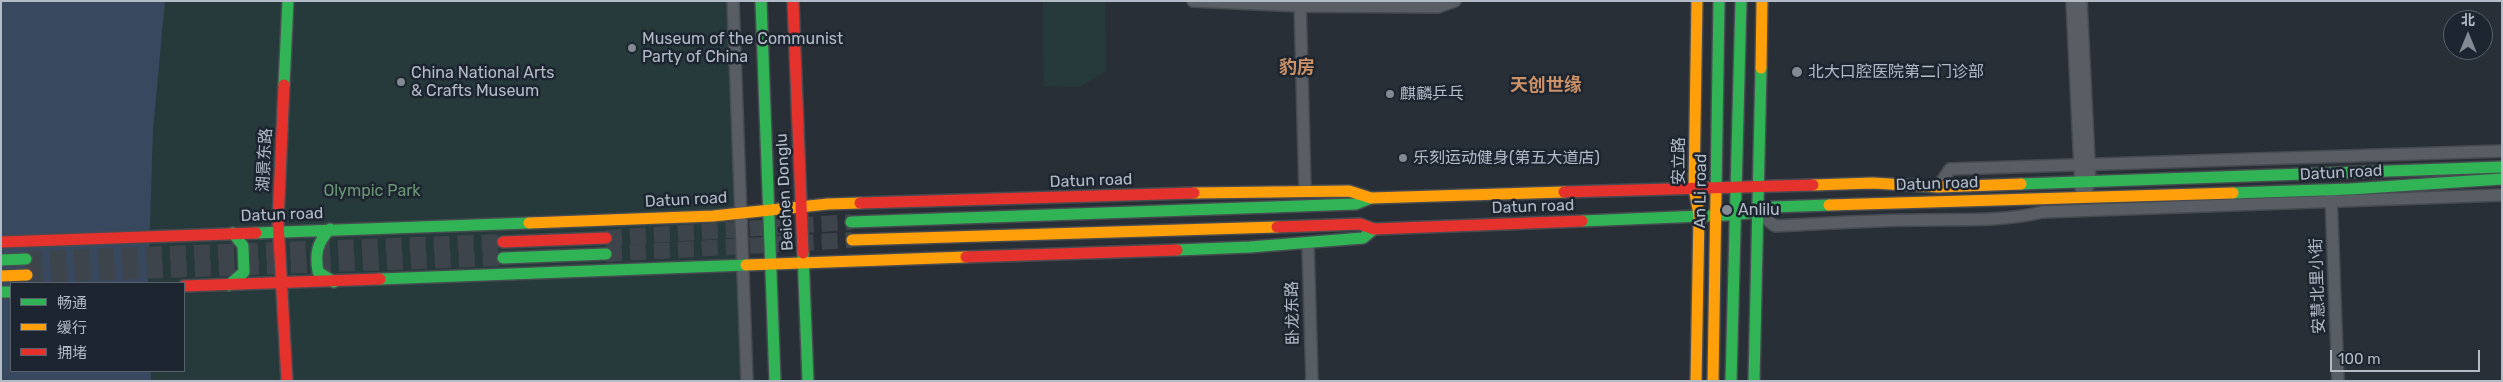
<!DOCTYPE html>
<meta charset="utf-8">
<style>
body{margin:0}
#map{position:relative;width:2503px;height:382px;overflow:hidden;background:#292f36;font-family:Rubik,"Noto Sans SC",sans-serif}
canvas{display:block}
.frame{position:absolute;inset:0;border:2px solid #b3bbc7;pointer-events:none}
.legend{position:absolute;left:10px;top:282px;width:175px;height:90px;box-sizing:border-box;background:#1d2530;border:1px solid #59616c;margin:0;padding:6px 9px;list-style:none;font-size:15px;color:#b3bbc7}
.legend li{display:flex;align-items:center;gap:10px;height:25px}
.legend b{width:25px;border:1px solid #59616c}
.north{position:absolute;left:2443px;top:10px;width:50px;height:50px;box-sizing:border-box;background:#1d2530;border:1px solid #59616c;border-radius:50%;rotate:0deg;font-size:14px;font-weight:700;line-height:20px;text-align:center;color:#b3bbc7}
.north::after{content:'';display:block;margin:auto;width:18px;height:22px;background:#838a94;clip-path:polygon(50% 0,100% 100%,50% 72%,0 100%)}
.scale{position:absolute;left:2330px;top:350px;width:150px;height:22px;box-sizing:border-box;border:2px solid #b3bbc7;border-top:0;padding-left:6px;font-size:15px;line-height:18px;white-space:nowrap;color:#b3bbc7;-webkit-text-stroke:4px #1d2530;paint-order:stroke}
</style>
<div id="map">
<canvas width="2503" height="382"></canvas>
<div class="frame"></div>
<ul class="legend">
<li><b style="height:6px;background:#30b455"></b>畅通</li>
<li><b style="height:6px;background:#ff9f0a"></b>缓行</li>
<li><b style="height:6px;background:#e5322d"></b>拥堵</li>
</ul>
<div class="north">北</div>
<div class="scale">100 m</div>
</div>
<script>
const ctx = document.querySelector('canvas').getContext('2d');
ctx.lineJoin = 'round';
function fillPath(path, color) { ctx.fillStyle = color; ctx.fill(path, 'evenodd'); }
function trace(path, color, width, dash) { ctx.strokeStyle = color; ctx.lineWidth = width; ctx.lineCap = dash ? 'butt' : 'round'; ctx.setLineDash(dash || []); ctx.stroke(path); }
function write(font, color, halo, rows, align = 'center') {
  ctx.font = font + ' Rubik,"Noto Sans SC",sans-serif'; ctx.lineWidth = 5; ctx.setLineDash([]); ctx.textBaseline = 'middle'; ctx.strokeStyle = halo; ctx.fillStyle = color; for (const [text, x, y, turn = 0] of rows) {
    ctx.save(); ctx.translate(x, y); ctx.rotate((+turn || 0) * Math.PI / 180); ctx.textAlign = isNaN(turn) ? turn : align; if (halo) ctx.strokeText(text, 0, 0); ctx.fillText(text, 0, 0); ctx.restore();
  }
}
fillPath(new Path2D(`
 M1 1H730L744 381H1ZM11 283H184V371H11Z
 M1043 1H1105L1106 71 1080 87 1044 86Z`), '#26393b');
fillPath(new Path2D(`
 M1 1H165L153 130 148 283H11V371H151V381H1Z`), '#38495f');
trace(new Path2D(`
 M606 238 851 222
 M606 254 852 240
 M26 259 503 242
 M27 275 503 258`), '#3e444c', 16, [16, 8]);
const street = new Path2D(`
 M733 1 747 381
 M1193 1 1300 6 1438 7 1455 1
 M1300 1 1305 190
 M2072 1 2081 189
 M2081 1 2090 182 2087 188
 M1938 187 1950 169 2502 151
 M2331 195 2338 381
 M1758 213 1775 226C1822 224 1869 220 1917 220 1959 219 2001 222 2043 212L2502 195
 M1308 244 1312 381`);
const fast = new Path2D(`
 M761 1 775 381
 M284 85 288 1
 M2021 184 2502 167
 M1716 193 1719 1
 M2233 193 2350 189 2502 179
 M1582 221 1725 215 1750 213 1773 207 1829 205
 M851 222 1356 204 1371 198
 M330 229C317 243 315 253 318 272L334 282
 M256 233 529 223
 M1177 250 1250 247 1363 238 1374 229
 M803 253 808 381
 M503 258 606 254
 M1 260 26 259
 M380 279 746 265
 M229 285 244 272 243 246 233 233
 M1 292H11
 M1731 381 1741 1
 M1754 381 1761 68`);
const slow = new Path2D(`
 M1761 68 1762 1
 M1813 185 1873 183 1938 187 2021 184
 M1194 193 1349 191 1371 198 1564 192
 M1829 205 2233 193
 M529 223 713 216 828 204 860 203
 M852 240 1277 227
 M746 265 966 257
 M1 276 27 275
 M1696 381 1699 215 1694 188 1697 1
 M1713 381 1716 193`);
const jam = new Path2D(`
 M793 1 803 253
 M284 85 278 222 287 381
 M1564 192 1813 185
 M860 203 1194 193
 M1277 227 1360 224 1374 229 1582 221
 M1 242 256 233
 M503 242 606 238
 M966 257 1177 250
 M184 286 380 279`);
trace(street, '#474b51', 14);
trace(fast, '#474b51', 14);
trace(slow, '#474b51', 14);
trace(jam, '#474b51', 14);
trace(street, '#595d64', 11);
trace(fast, '#30b455', 11);
trace(slow, '#ff9f0a', 11);
trace(jam, '#e5322d', 11);
for (const [x, y, r, color] of [
 [632,48,5,"#838a94"],
 [1797,72,6,"#838a94"],
 [401,82,5,"#838a94"],
 [1390,94,5,"#838a94"],
 [1403,158,5,"#838a94"],
 [1727,210,6,"#838a94"]
]) { const dot = new Path2D(); dot.arc(x, y, r, 0, 2 * Math.PI); ctx.fillStyle = color; ctx.fill(dot); trace(dot, '#1d2530', 2); }
write('16px', '#b3bbc7', '#1d2530', [
 ["Museum of the Communist",642,39],
 ["Party of China",642,57],
 ["北大口腔医院第二门诊部",1808,72],
 ["China National Arts",411,73],
 ["& Crafts Museum",411,91],
 ["麒麟乒乓",1400,94],
 ["乐刻运动健身(第五大道店)",1413,158],
 ["Anlilu",1738,210]
], 'left');
write('16px', '#b3bbc7', '#1d2530', [
 ["湖景东路",265,160,-87],
 ["安立路",1679,161,-90],
 ["Datun road",2341,173,-3],
 ["Datun road",1091,181,-2],
 ["Datun road",1937,184,-2],
 ["An Li road",1701,191,-89],
 ["Beichen Donglu",785,192,-93],
 ["Datun road",686,200,-3],
 ["Datun road",1533,207,-2],
 ["Datun road",282,215,-2],
 ["安慧北里小街",2318,286,-92],
 ["卧龙东路",1293,313,-91]
]);
write('16px', '#6c9775', '#1d2530', [
 ["Olympic Park",372,191]
]);
write('bold 18px', '#cf9266', '#1d2530', [
 ["豹房",1297,68],
 ["天创世缘",1546,86]
]);
</script>
